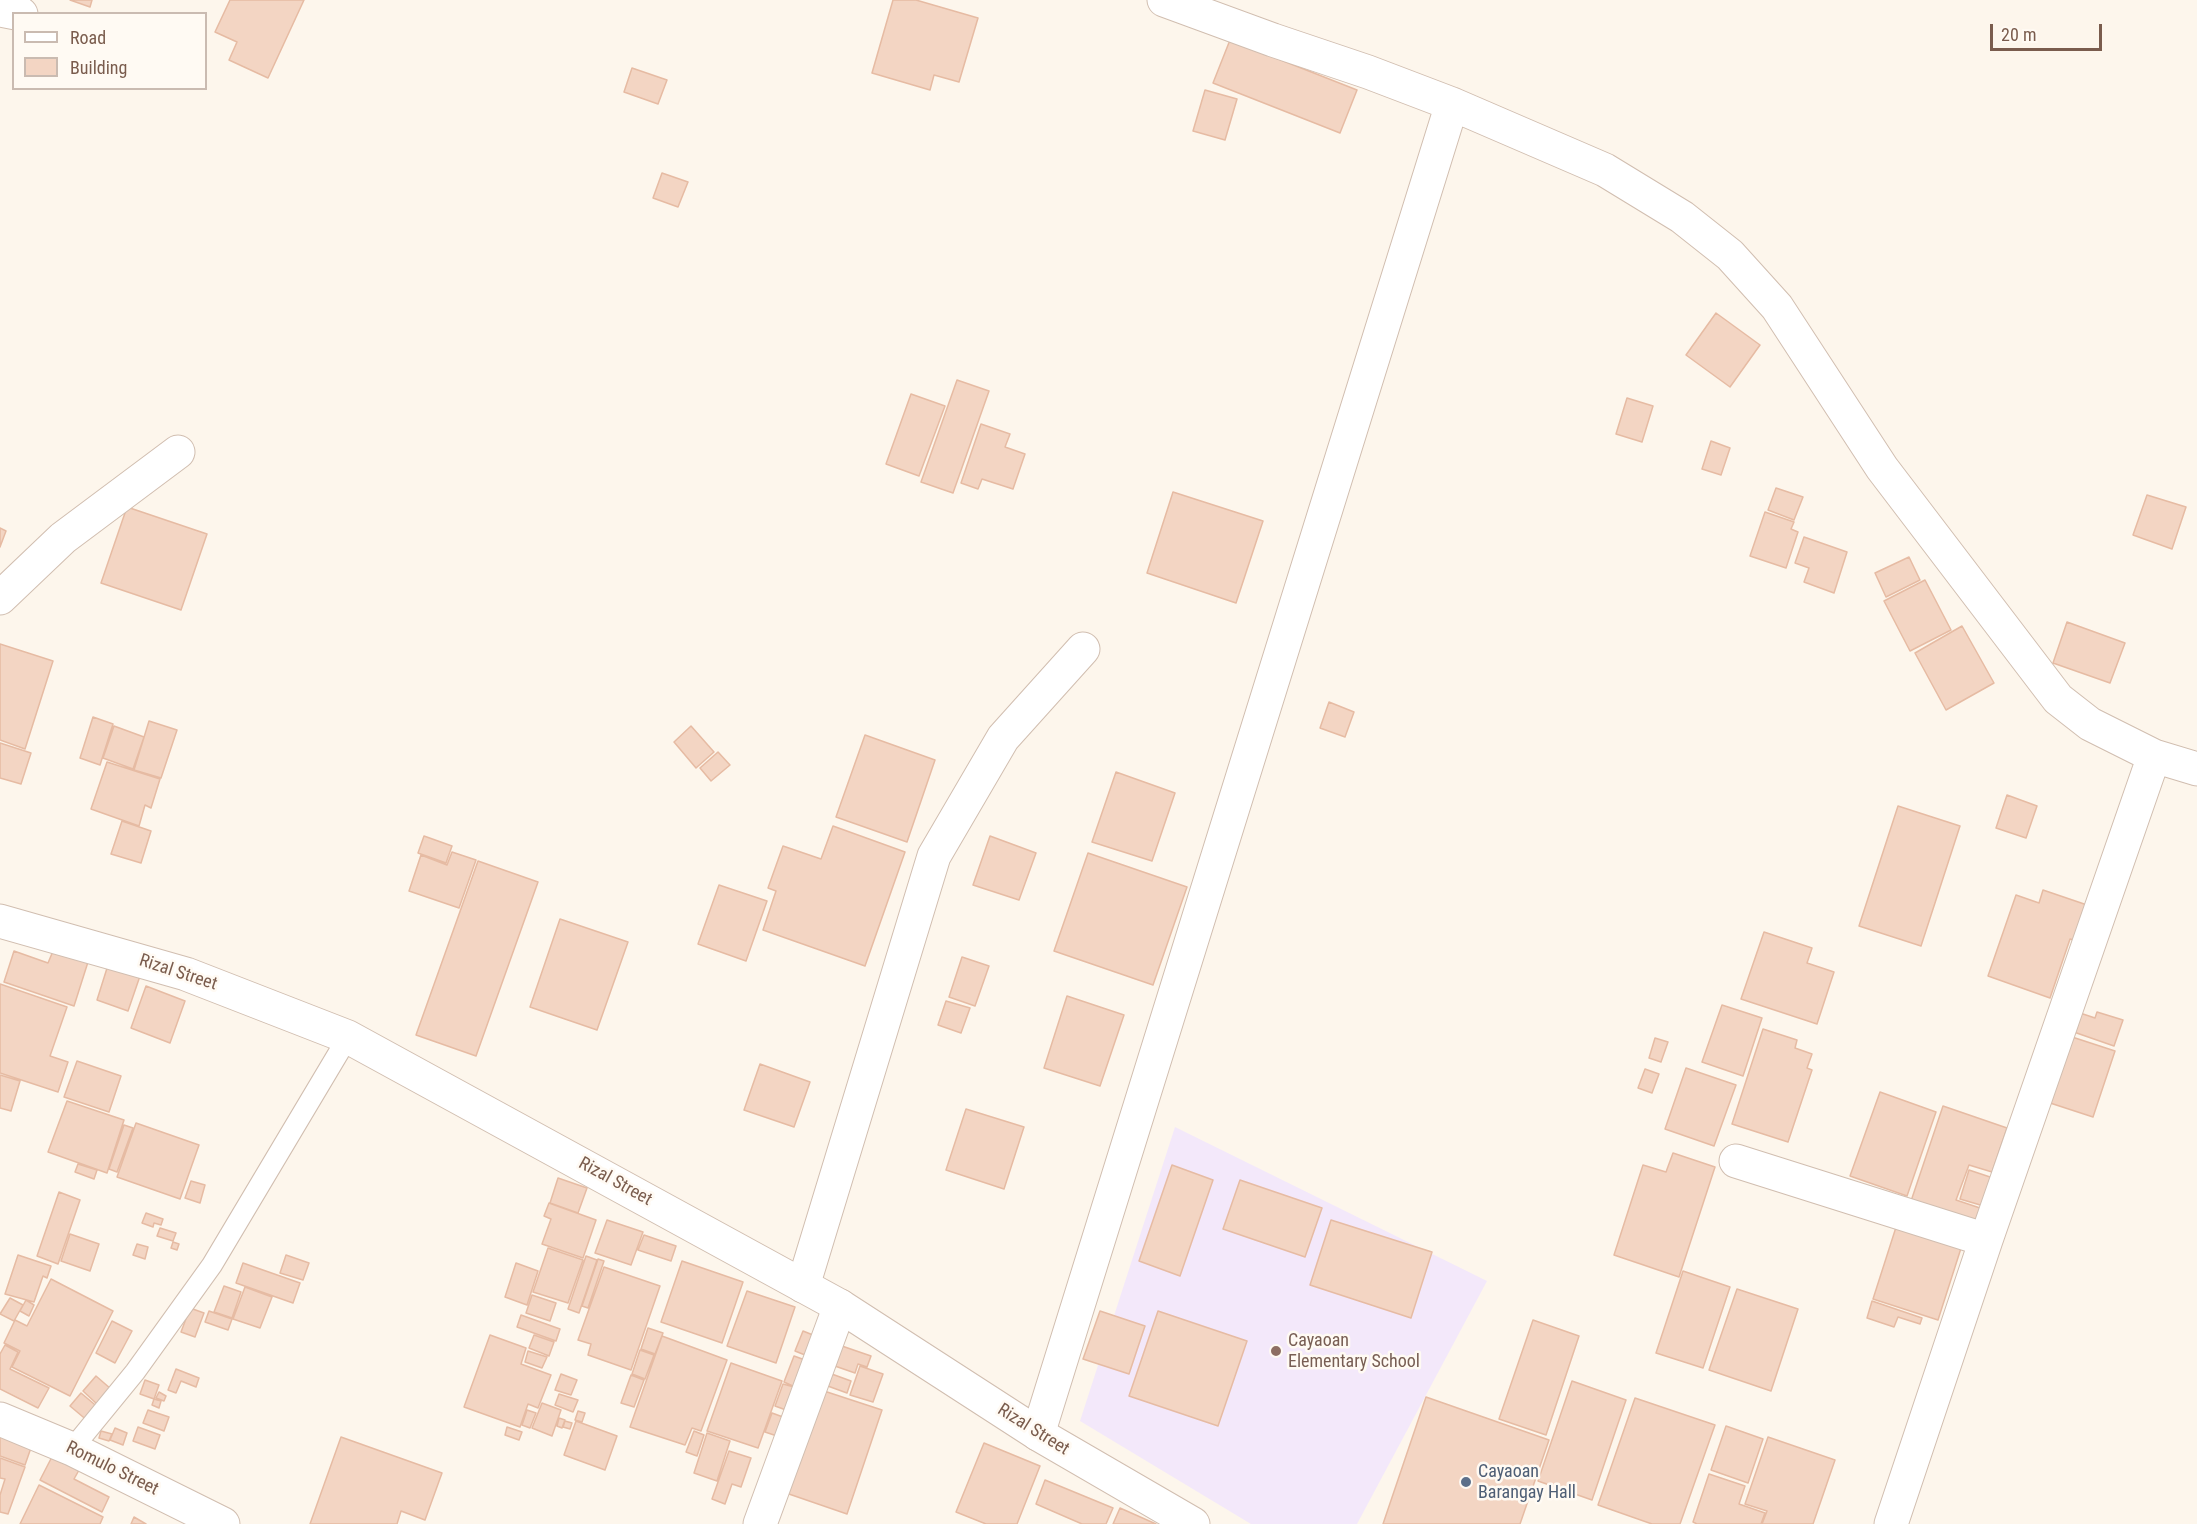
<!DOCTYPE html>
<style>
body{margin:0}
#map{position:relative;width:2197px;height:1524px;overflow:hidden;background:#fdf6ec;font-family:"Roboto Condensed",sans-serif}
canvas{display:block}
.legend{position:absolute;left:12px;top:12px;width:195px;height:78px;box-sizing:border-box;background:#fffaf3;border:2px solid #cabbb1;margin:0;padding:8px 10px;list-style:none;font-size:18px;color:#7a5c4d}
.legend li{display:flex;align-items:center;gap:12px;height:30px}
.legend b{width:30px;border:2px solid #cabbb1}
.scale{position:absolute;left:1990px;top:24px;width:112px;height:27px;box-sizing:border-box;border:3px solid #7a5c4d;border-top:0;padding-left:8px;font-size:18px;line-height:21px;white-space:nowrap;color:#7a5c4d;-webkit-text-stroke:4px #fffaf3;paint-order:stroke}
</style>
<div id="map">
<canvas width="2197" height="1524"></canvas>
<ul class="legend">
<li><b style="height:8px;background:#fff"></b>Road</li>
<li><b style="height:16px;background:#f3d5c3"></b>Building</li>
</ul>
<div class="scale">20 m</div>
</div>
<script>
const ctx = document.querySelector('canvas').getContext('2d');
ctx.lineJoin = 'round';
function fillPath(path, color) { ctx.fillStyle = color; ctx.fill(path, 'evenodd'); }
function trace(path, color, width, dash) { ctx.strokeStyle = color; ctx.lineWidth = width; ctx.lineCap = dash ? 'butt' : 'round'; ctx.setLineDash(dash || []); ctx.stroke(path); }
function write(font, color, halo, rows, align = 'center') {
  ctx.font = font + ' "Roboto Condensed",sans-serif'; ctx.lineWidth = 5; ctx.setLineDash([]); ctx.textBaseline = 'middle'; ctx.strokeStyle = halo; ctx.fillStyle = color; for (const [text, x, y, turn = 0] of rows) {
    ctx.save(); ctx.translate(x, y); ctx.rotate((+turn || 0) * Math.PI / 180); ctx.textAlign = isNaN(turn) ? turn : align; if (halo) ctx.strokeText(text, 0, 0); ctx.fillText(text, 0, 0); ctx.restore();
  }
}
fillPath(new Path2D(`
 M1175 1127 1487 1281 1357 1524H1251L1080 1421Z`), '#f3e8fa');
const building = new Path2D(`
 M70 0H92L90 7Z
 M230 0H304L268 78 229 60 237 42 215 32Z
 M893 0H916L978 18 959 82 934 75 930 90 872 73Z
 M1230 40 1357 90 1340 133 1213 83Z
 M632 68 667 80 658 104 624 92Z
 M1205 90 1237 99 1225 140 1193 131Z
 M662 173 688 182 678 207 653 198Z
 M1716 313 1760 345 1730 387 1686 355Z
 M957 380 989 391 953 493 921 482Z
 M911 394 945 406 919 476 886 464Z
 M1627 398 1653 406 1642 442 1616 434Z
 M981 424 1010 434 1005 447 1025 454 1013 489 982 479 978 489 961 483Z
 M1711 441 1730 448 1721 475 1702 469Z
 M1776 488 1803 497 1794 520 1768 510Z
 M1173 492 1263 521 1236 603 1147 573Z
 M2147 495 2186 507 2172 549 2133 535Z
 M127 507 207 534 181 610 101 583Z
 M1765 512 1794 522 1791 529 1798 532 1786 568 1750 556Z
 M0 528 6 531 0 547Z
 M1804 537 1847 552 1834 593 1804 582 1809 568 1795 563Z
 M1909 557 1920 580 1886 597 1875 573Z
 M1925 580 1951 630 1910 651 1884 601Z
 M2067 622 2125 643 2110 683 2053 663Z
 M1962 626 1994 683 1946 710 1915 653Z
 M0 644 53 661 25 749 0 740Z
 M1329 702 1354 712 1345 737 1320 728Z
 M93 717 113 724 100 765 80 758Z
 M149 721 177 730 161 778 134 770Z
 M114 726 144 737 133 769 103 758Z
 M691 726 714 752 696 768 674 742Z
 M865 735 935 760 907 842 836 817Z
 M0 743 31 753 21 784 0 778Z
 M718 752 730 765 711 781 700 768Z
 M107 762 160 779 151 808 145 805 139 826 91 809Z
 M1116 772 1175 793 1152 861 1092 842Z
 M2007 795 2037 806 2026 838 1996 828Z
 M1898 806 1960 826 1921 946 1859 926Z
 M122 821 151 831 141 863 111 854Z
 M833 826 905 852 865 966 763 930 776 891 768 888 783 846 821 859Z
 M424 836 452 846 446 863 418 853Z
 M990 836 1036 853 1019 900 973 885Z
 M452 852 476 860 459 908 409 891 421 855 447 865Z
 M1088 853 1187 887 1153 985 1054 951Z
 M478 861 538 882 476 1056 416 1035Z
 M719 885 767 901 746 961 698 944Z
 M2043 890 2093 907 2080 942 2070 939 2050 998 1988 976 2016 895 2039 903Z
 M560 919 628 942 597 1030 530 1007Z
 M1764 932 1812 948 1807 963 1834 972 1817 1024 1741 999Z
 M14 951 48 963 53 951 88 962 74 1006 4 982Z
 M962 957 989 966 975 1006 949 997Z
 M108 965 140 976 128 1011 97 1000Z
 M0 984 67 1007 50 1056 68 1062 58 1092 0 1073Z
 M146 986 185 1001 170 1043 131 1028Z
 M1067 996 1124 1015 1100 1086 1044 1068Z
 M946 1001 970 1008 961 1033 938 1025Z
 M1722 1005 1762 1018 1743 1076 1702 1062Z
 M2074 1011 2095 1018 2097 1012 2123 1020 2114 1046 2068 1030Z
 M1763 1029 1797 1040 1795 1048 1812 1054 1807 1068 1812 1070 1788 1142 1732 1124Z
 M2066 1035 2115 1051 2093 1117 2044 1101Z
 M1655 1038 1668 1042 1661 1062 1649 1058Z
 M77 1061 121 1076 109 1112 64 1097Z
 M760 1064 810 1082 794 1127 744 1110Z
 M1686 1068 1736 1085 1714 1146 1665 1129Z
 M1645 1069 1659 1074 1652 1093 1638 1088Z
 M0 1075 20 1081 11 1111 0 1108Z
 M1880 1092 1936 1112 1907 1196 1850 1176Z
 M67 1101 124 1120 107 1173 48 1152Z
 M1943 1106 2007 1128 1992 1172 1969 1165 1956 1200 1983 1209 1976 1229 1909 1207Z
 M966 1109 1024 1127 1004 1189 946 1170Z
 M136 1123 199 1145 180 1199 117 1177Z
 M124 1125 133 1128 117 1172 109 1169Z
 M1673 1153 1715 1167 1679 1277 1614 1255 1643 1165 1666 1172Z
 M78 1164 97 1170 94 1179 75 1172Z
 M1172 1165 1213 1180 1180 1276 1139 1261Z
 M1969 1170 1996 1179 1987 1207 1960 1199Z
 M558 1178 587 1188 578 1213 550 1203Z
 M1240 1180 1322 1208 1305 1257 1223 1229Z
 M191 1181 205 1185 200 1203 185 1198Z
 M59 1192 80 1200 58 1264 37 1256Z
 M549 1203 596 1220 583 1258 542 1244 551 1219 544 1216Z
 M146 1213 163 1219 161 1225 154 1223 153 1227 142 1223Z
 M607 1220 643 1232 631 1265 595 1253Z
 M1331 1220 1432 1252 1411 1318 1310 1285Z
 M1898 1221 1963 1242 1938 1320 1873 1299Z
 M160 1228 176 1233 173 1241 157 1236Z
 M70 1234 99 1244 90 1271 61 1261Z
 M644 1235 676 1246 671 1261 638 1250Z
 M173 1242 179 1244 177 1250 171 1248Z
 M137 1244 148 1247 145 1259 133 1255Z
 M548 1248 583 1260 568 1303 533 1292Z
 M18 1255 51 1266 47 1278 43 1276 34 1302 5 1294Z
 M286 1255 309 1263 303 1280 280 1273Z
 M586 1256 597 1260 579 1313 568 1309Z
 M598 1259 604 1261 588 1308 582 1306Z
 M682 1261 743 1282 722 1343 661 1322Z
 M243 1263 300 1283 293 1303 236 1283Z
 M516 1263 538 1271 527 1305 505 1297Z
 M604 1267 660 1286 631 1370 588 1355 591 1344 578 1340Z
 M1683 1271 1730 1287 1703 1368 1656 1353Z
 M51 1279 113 1311 70 1396 12 1367 20 1351 4 1343 15 1320 27 1326Z
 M224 1286 241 1292 232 1318 214 1312Z
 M245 1287 272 1297 260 1328 233 1319Z
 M1737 1289 1798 1309 1771 1391 1709 1370Z
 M747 1291 795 1307 776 1363 727 1346Z
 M532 1295 556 1303 550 1321 526 1313Z
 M10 1298 23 1305 14 1321 0 1314Z
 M26 1300 34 1305 29 1316 20 1311Z
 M1872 1301 1922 1318 1920 1324 1898 1317 1894 1327 1867 1318Z
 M190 1308 204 1313 195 1337 181 1332Z
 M209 1311 232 1319 228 1330 205 1322Z
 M1100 1311 1145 1326 1129 1374 1083 1359Z
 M1158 1311 1247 1341 1218 1426 1129 1396Z
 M521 1315 560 1329 556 1341 517 1327Z
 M1533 1320 1579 1336 1546 1435 1499 1419Z
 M112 1321 132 1331 115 1363 96 1353Z
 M648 1328 663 1333 655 1354 641 1349Z
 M803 1331 813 1335 805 1355 795 1351Z
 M490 1335 526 1348 521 1364 551 1375 538 1408 528 1404 520 1427 464 1407Z
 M534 1335 554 1342 549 1356 529 1348Z
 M662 1336 727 1360 701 1431 692 1428 685 1445 630 1427Z
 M5 1345 18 1352 10 1369 49 1388 38 1408 0 1389V1354Z
 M839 1345 871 1356 867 1367 858 1364 855 1373 832 1365Z
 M640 1350 654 1355 645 1379 632 1374Z
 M528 1351 547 1357 542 1368 525 1362Z
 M794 1356 805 1360 795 1387 784 1382Z
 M731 1363 782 1381 758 1448 707 1431Z
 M860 1366 883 1374 873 1402 850 1395Z
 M176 1369 199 1378 196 1387 181 1381 176 1393 168 1390Z
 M829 1373 851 1381 847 1393 825 1385Z
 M561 1374 577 1380 571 1395 555 1390Z
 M631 1375 644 1380 634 1407 621 1403Z
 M96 1376 111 1389 98 1405 83 1391Z
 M145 1380 159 1385 154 1399 140 1394Z
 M1572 1381 1626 1400 1592 1500 1538 1481Z
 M783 1384 794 1387 786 1410 775 1406Z
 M821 1390 882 1410 847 1514 786 1493Z
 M159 1392 166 1396 164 1401 156 1398Z
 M81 1393 100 1409 89 1422 70 1406Z
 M559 1394 578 1400 573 1412 555 1405Z
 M1426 1397 1549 1440 1520 1524H1383Z
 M1635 1398 1715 1425 1680 1524H1652L1598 1505Z
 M154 1399 161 1401 159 1408 152 1405Z
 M542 1403 561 1410 552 1436 532 1428Z
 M148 1410 169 1417 164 1431 143 1423Z
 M527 1410 536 1413 530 1428 522 1425Z
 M578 1411 585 1413 582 1422 575 1420Z
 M772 1413 783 1417 777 1436 765 1432Z
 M559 1418 565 1420 562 1428 557 1426Z
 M565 1421 572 1423 570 1429 563 1427Z
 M576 1421 617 1436 605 1470 564 1455Z
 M1726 1426 1763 1439 1748 1483 1711 1470Z
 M138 1427 160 1435 155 1449 133 1441Z
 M507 1427 522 1432 519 1440 505 1435Z
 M115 1428 127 1433 123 1445 110 1440Z
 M0 1431 33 1442 25 1465 0 1456Z
 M101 1431 112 1434 109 1441 99 1438Z
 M694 1431 704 1435 697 1456 686 1452Z
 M707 1433 730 1441 717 1481 694 1473Z
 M341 1437 442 1473 425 1520 401 1511 397 1524H310Z
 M1768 1437 1835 1460 1813 1524H1762L1767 1511 1745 1504Z
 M984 1443 1040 1466 1017 1524H986L956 1512Z
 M56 1449 83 1463 74 1479 109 1497 102 1512 40 1480Z
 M729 1451 751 1458 741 1487 732 1484 725 1504 712 1499Z
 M0 1458 25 1467 8 1514 0 1512V1495L5 1479 0 1478Z
 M1709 1474 1745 1486 1739 1504 1765 1513 1761 1524H1697L1693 1522Z
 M1045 1480 1113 1508 1106 1524H1082L1036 1504Z
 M39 1485 103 1517 100 1524H20Z
 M1120 1508 1156 1524H1113Z
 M134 1517 146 1524H131Z`);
fillPath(building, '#f3d5c3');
trace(building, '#e6bba3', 1.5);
const service = new Path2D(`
 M72 1449 135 1372 212 1265 348 1037`);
const minor = new Path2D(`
 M1164 0 1273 40 1368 72 1452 104 1605 170 1682 217 1730 255 1777 307 1882 468 2058 699 2090 724 2154 756 2197 769
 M0 10 21 14
 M0 598 63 538 178 452
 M1736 1161 1986 1240
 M803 1286 934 856 1003 738 1083 649
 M0 1419 72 1449 223 1524
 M1038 1434 1452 104
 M760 1524 840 1306
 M1891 1524 1986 1240 2154 756`);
const tertiary = new Path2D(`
 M0 921 186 974 348 1037 840 1306 1038 1434 1193 1524`);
trace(service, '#d1beb0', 22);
trace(minor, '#d1beb0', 35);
trace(tertiary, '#d1beb0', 35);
trace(service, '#fff', 20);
trace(minor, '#fff', 33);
trace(tertiary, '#fff', 33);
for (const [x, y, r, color] of [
 [1276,1351,6,"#8d6e63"],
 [1466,1482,6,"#5c6f8a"]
]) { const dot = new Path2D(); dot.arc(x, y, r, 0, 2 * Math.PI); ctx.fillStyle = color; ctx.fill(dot); trace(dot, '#fffaf3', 2); }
write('18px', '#7a5c4d', '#fffaf3', [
 ["Rizal Street",178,973,18],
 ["Rizal Street",615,1182,29],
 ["Rizal Street",1033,1430,32],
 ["Romulo Street",112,1469,26]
]);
write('18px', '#785e54', '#fffaf3', [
 ["Cayaoan",1288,1341],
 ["Elementary School",1288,1362]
], 'left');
write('18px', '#4e5e75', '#fffaf3', [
 ["Cayaoan",1478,1472],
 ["Barangay Hall",1478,1493]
], 'left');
</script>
